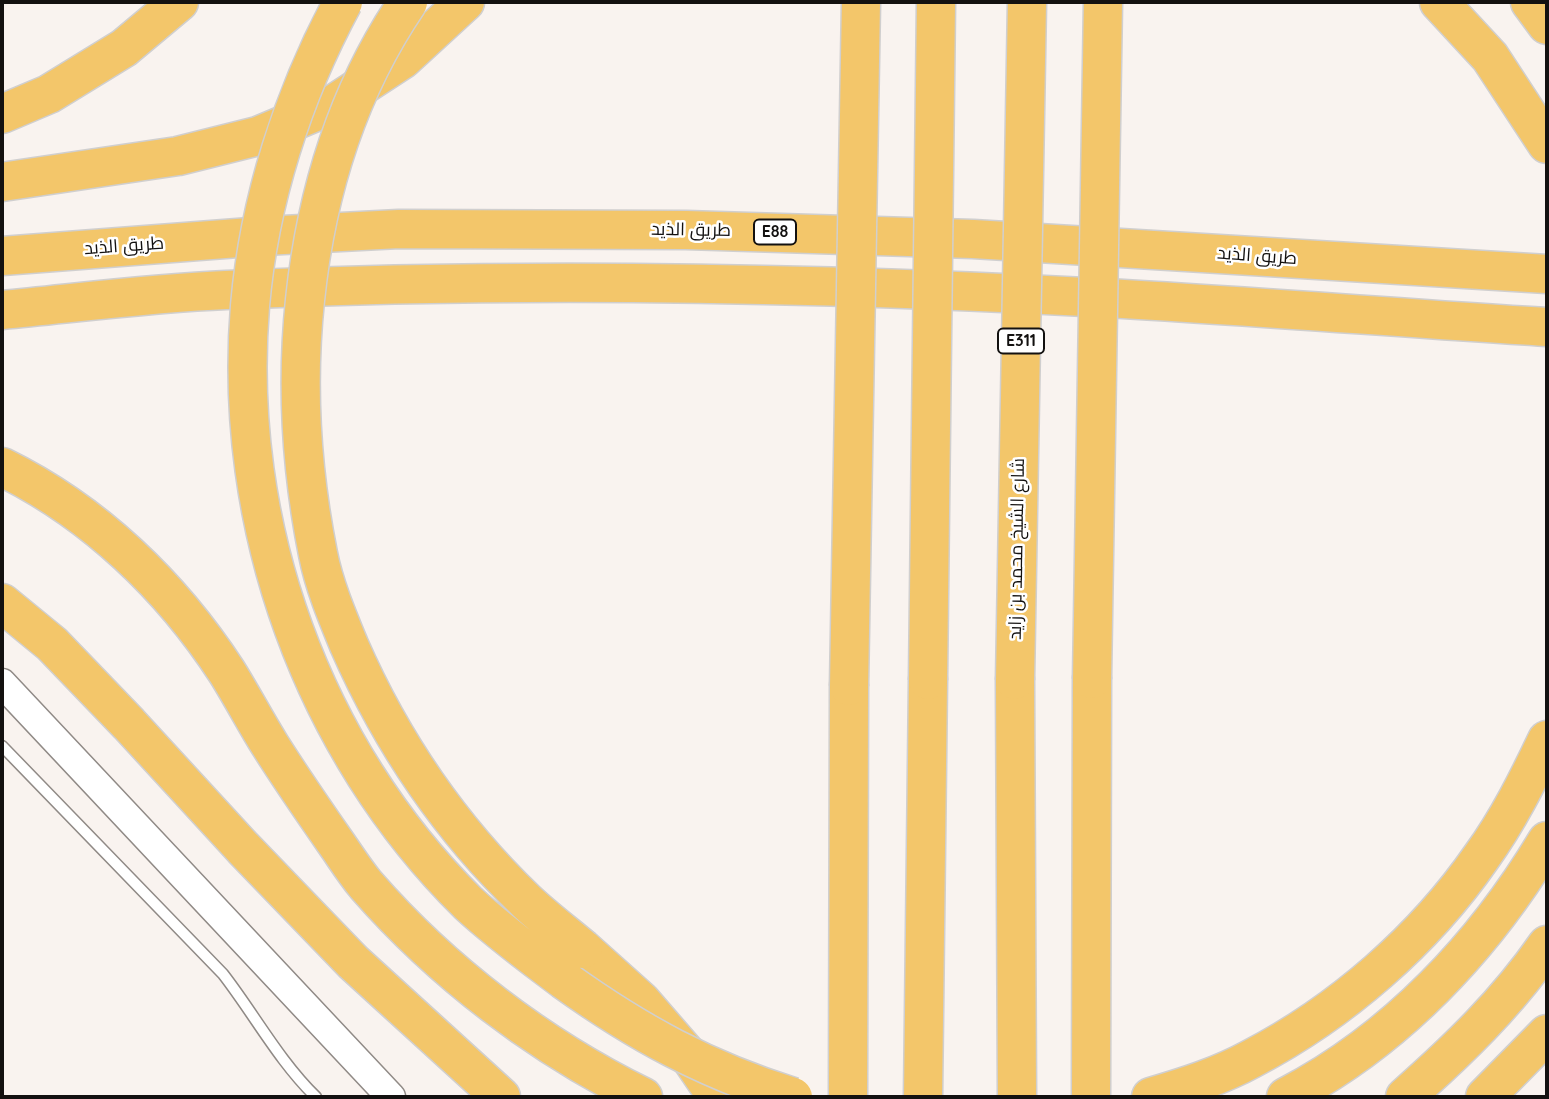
<!DOCTYPE html>
<meta charset="utf-8">
<style>
body{margin:0}
#map{position:relative;width:1549px;height:1099px;overflow:hidden;background:#f9f3ef;font-family:Quicksand,sans-serif}
canvas{display:block}
.frame{position:absolute;inset:0;border:4px solid #131110;pointer-events:none}
</style>
<div id="map">
<canvas width="1549" height="1099"></canvas>
<div class="frame"></div>
</div>
<script>
const ctx = document.querySelector('canvas').getContext('2d');
ctx.lineJoin = 'round';
function trace(path, color, width, dash) { ctx.strokeStyle = color; ctx.lineWidth = width; ctx.lineCap = dash ? 'butt' : 'round'; ctx.setLineDash(dash || []); ctx.stroke(path); }
function write(font, color, halo, rows, align = 'center') {
  ctx.font = font + ' Quicksand,Cairo,sans-serif'; ctx.lineWidth = 5; ctx.setLineDash([]); ctx.textBaseline = 'middle'; ctx.strokeStyle = halo; ctx.fillStyle = color; for (const [text, x, y, turn = 0] of rows) {
    ctx.save(); ctx.translate(x, y); ctx.rotate((+turn || 0) * Math.PI / 180); ctx.textAlign = isNaN(turn) ? turn : align; if (halo) ctx.strokeText(text, 0, 0); ctx.fillText(text, 0, 0); ctx.restore();
  }
}
const service = new Path2D(`
 M2 746 223 974C254 1014 279 1061 316 1097`);
const tertiary = new Path2D(`
 M2 683 391 1097`);
const motorway = new Path2D(`
 M1439 2 1490 57 1547 144
 M1530 2 1547 25
 M2 114 49 94 124 48 179 2
 M2 182 178 156 258 136 334 104 403 59 465 2
 M2 256 264 236 399 229 686 230 973 239 1547 274
 M2 310C76 303 152 293 226 290 519 277 813 282 1105 298 1252 306 1400 318 1547 327
 M2 467C94 512 171 586 227 672 242 696 255 721 270 745 292 780 315 813 338 846 347 859 356 873 366 885 442 972 539 1046 643 1097
 M2 603 52 644 129 724 243 848 353 962 501 1097
 M1015 680 1017 1097
 M583 949 641 1001 692 1060 717 1097
 M848 1097 849 686
 M923 1097 928 680
 M1091 1097 1092 679
 M1151 1097C1185 1087 1220 1076 1251 1059 1341 1012 1424 940 1482 856 1508 820 1528 780 1547 740
 M1286 1097C1396 1040 1484 946 1547 841
 M1405 1097C1457 1051 1507 1003 1547 945
 M1485 1097 1547 1034`);
trace(service, '#908a86', 13);
trace(tertiary, '#908a86', 31);
trace(motorway, '#d0cfcf', 41);
trace(service, '#fff', 10);
trace(tertiary, '#fff', 28);
trace(motorway, '#f3c66a', 38);
const motorwayBridge = new Path2D(`
 M343 2C293 95 259 200 250 306 232 525 312 749 468 903 498 931 531 955 564 980 638 1033 706 1070 793 1097
 M408 2C348 90 316 194 305 300 296 386 301 469 318 554 324 585 337 616 349 645 391 741 450 828 526 901 544 918 564 933 583 949
 M1092 679 1103 2
 M928 680 936 2
 M1015 680 1027 2
 M849 686 861 2`);
trace(motorwayBridge, '#d0cfcf', 41, []);
trace(motorwayBridge, '#f3c66a', 38);
for (const [x, y, w] of [
 [775,232,42],
 [1021,341,46]
]) { const box = new Path2D(); box.roundRect(x - w / 2, y - 12.5, w, 25, 5); ctx.fillStyle = '#fff'; ctx.fill(box); trace(box, '#131110', 2); }
write('bold 16px', '#131110', null, [
 ["E88",775,232],
 ["E311",1021,341]
]);
write('18px', '#131110', '#fff', [
 ["طريق الذيد",691,230,1],
 ["طريق الذيد",124,246,-4],
 ["طريق الذيد",1257,256,4],
 ["شارع الشيخ محمد بن زايد",1017,549,-89]
]);
</script>
